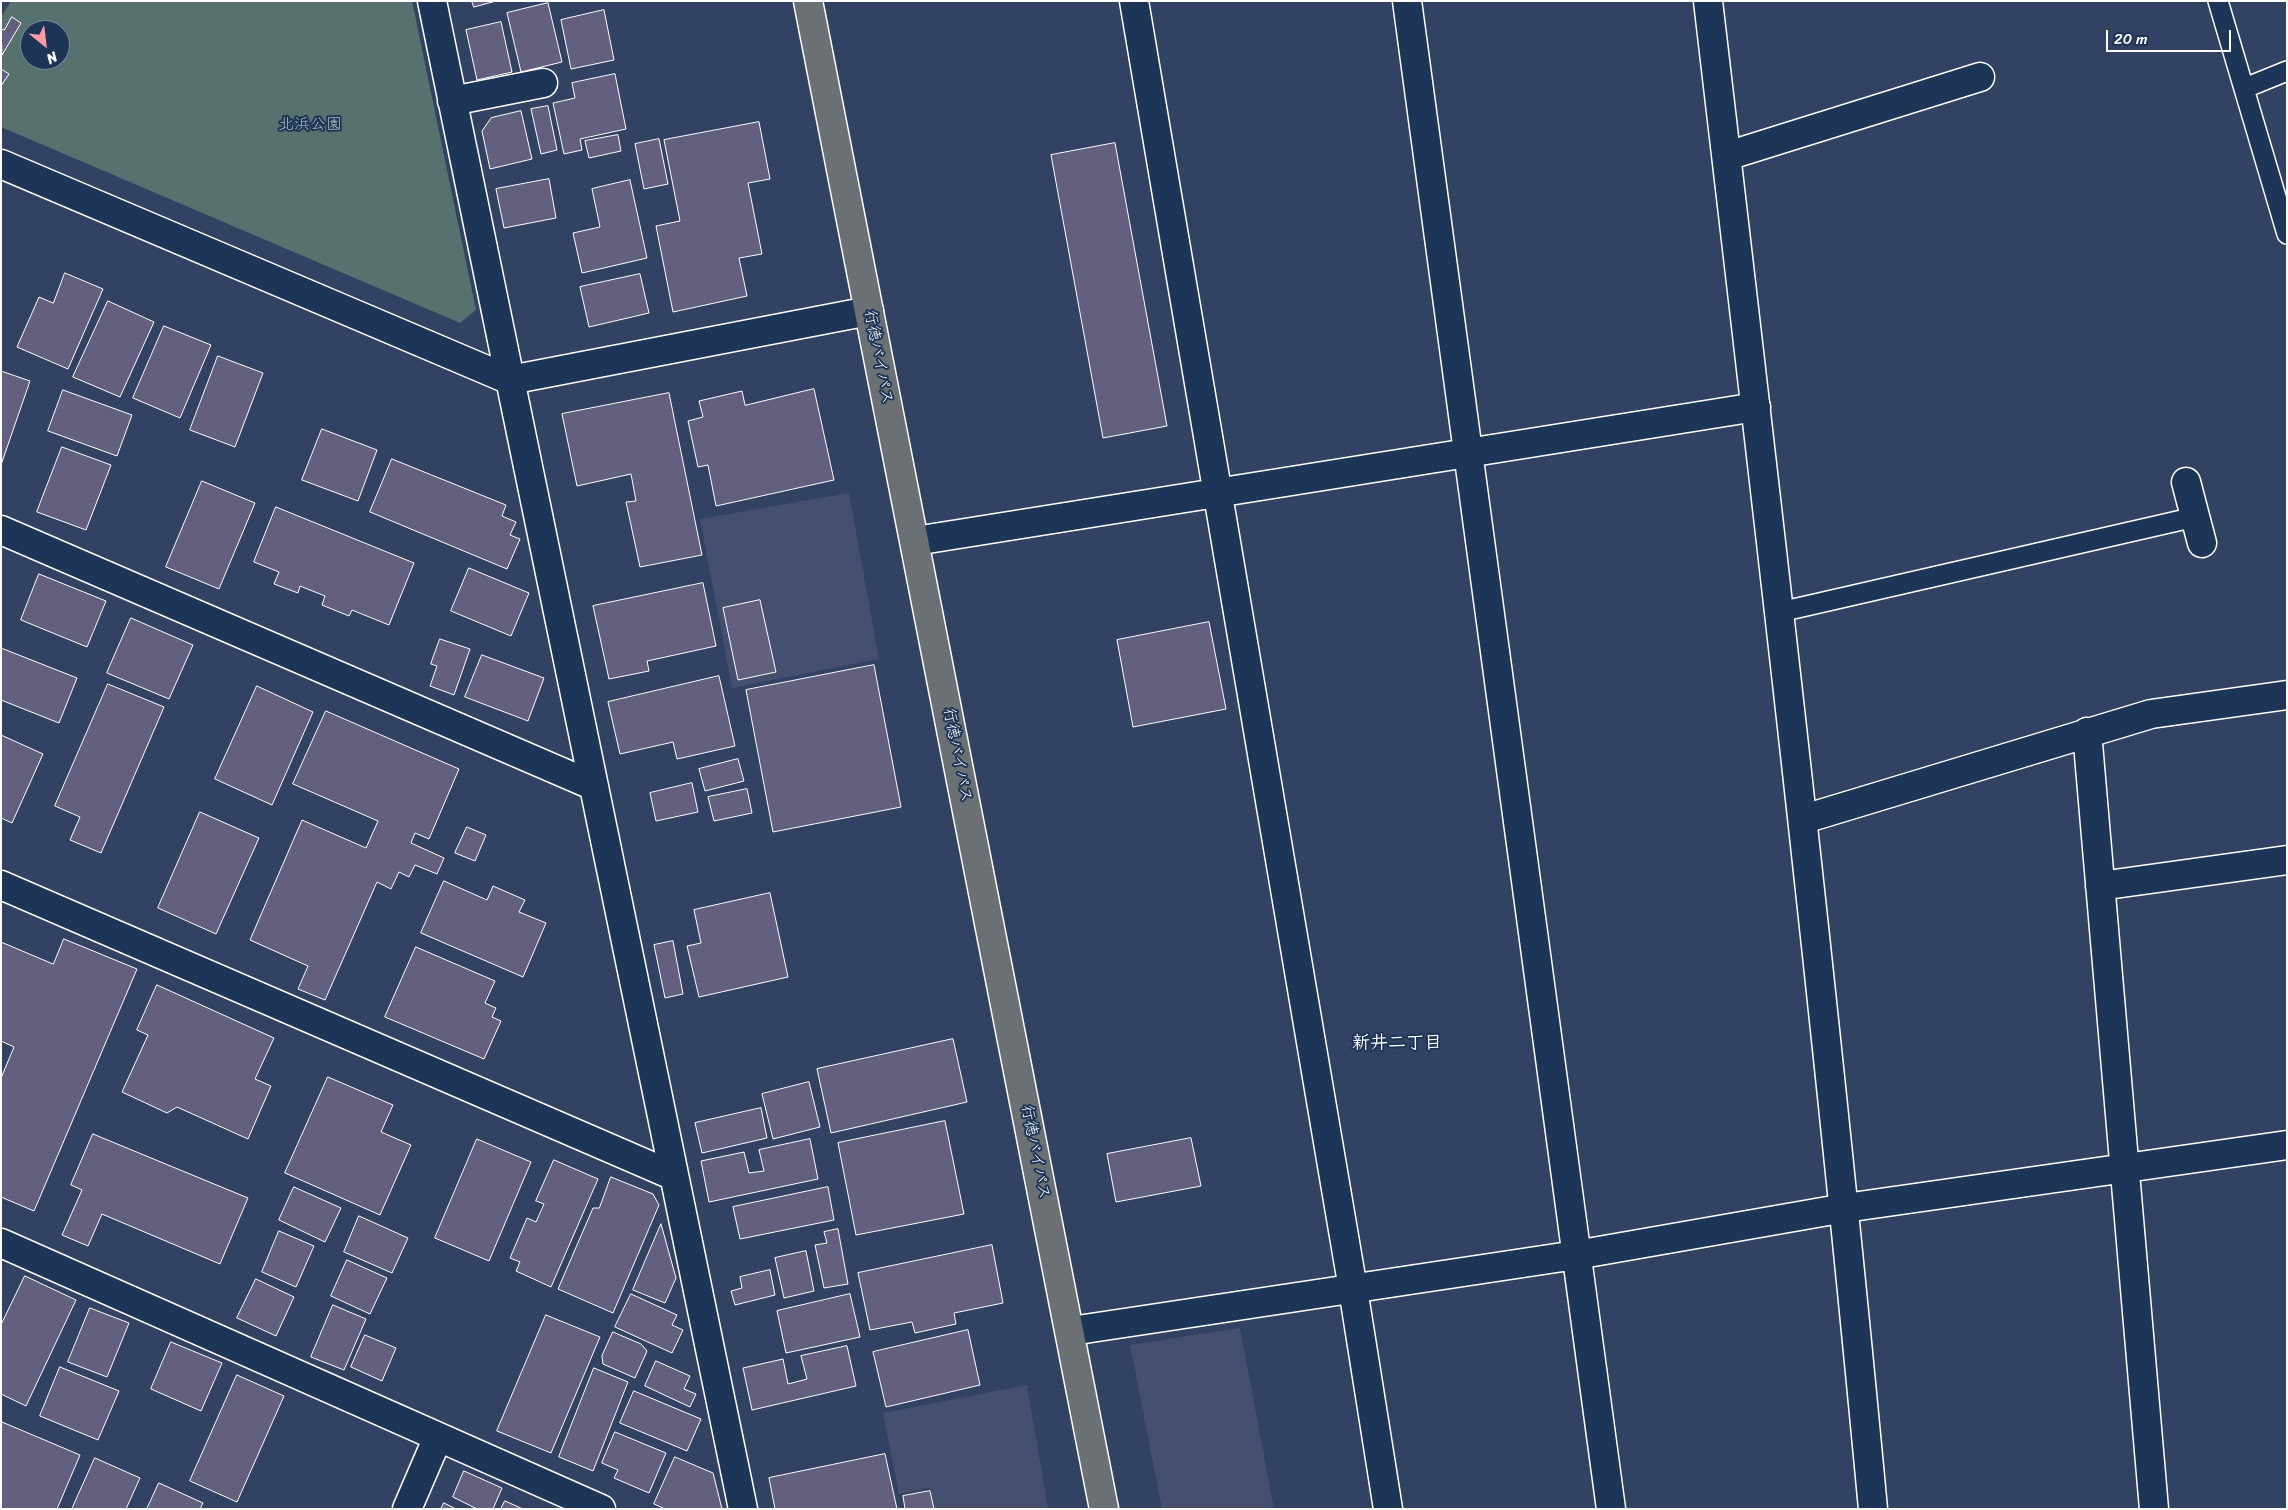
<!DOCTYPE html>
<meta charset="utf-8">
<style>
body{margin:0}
#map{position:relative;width:2288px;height:1510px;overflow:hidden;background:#324263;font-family:Sriracha,sans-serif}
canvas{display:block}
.frame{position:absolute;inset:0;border:2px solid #fff;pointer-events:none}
.north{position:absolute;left:20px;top:20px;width:50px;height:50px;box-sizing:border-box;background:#1d3557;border:1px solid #77869a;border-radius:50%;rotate:151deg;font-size:14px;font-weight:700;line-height:20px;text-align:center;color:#fff}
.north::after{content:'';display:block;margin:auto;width:18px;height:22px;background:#ff9aa2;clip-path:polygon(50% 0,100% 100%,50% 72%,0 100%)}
.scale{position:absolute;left:2106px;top:30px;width:125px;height:22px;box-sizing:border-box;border:2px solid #fff;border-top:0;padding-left:6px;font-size:15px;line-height:18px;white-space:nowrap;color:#fff;-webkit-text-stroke:4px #1d3557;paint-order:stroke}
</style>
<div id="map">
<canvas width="2288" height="1510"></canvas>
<div class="frame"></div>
<div class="north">N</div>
<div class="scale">20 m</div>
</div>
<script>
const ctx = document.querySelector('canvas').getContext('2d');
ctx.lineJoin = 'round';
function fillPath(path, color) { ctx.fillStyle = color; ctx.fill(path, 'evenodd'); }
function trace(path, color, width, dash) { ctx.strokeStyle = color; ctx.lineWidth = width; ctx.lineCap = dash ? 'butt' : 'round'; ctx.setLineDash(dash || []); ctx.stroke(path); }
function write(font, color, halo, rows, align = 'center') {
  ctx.font = font + ' Sriracha,"Klee One",sans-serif'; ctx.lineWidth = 4; ctx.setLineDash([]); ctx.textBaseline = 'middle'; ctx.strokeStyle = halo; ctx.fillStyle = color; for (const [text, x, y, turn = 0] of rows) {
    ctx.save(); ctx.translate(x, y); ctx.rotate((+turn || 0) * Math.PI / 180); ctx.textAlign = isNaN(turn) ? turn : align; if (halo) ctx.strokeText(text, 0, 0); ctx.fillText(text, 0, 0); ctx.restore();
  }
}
fillPath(new Path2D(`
 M849 493 879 659 732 688 700 519Z
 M1240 1328 1274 1509H1162L1130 1345Z
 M1027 1385 1048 1509H934L930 1488 899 1494 883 1413Z`), '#454f6e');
fillPath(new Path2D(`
 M11 1H412L476 310 460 323 1 127V17ZM30 30H60V60H30Z`), '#56716e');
const building = new Path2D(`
 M472 1H496L474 7Z
 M548 3 562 62 521 72 507 13Z
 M604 10 614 60 571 69 561 20Z
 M12 17 21 23 2 55 1 29 4 30Z
 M501 22 512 72 477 80 466 30Z
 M1 69 9 74 1 86Z
 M615 74 626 129 580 139 582 150 564 154 553 103 575 98 572 83Z
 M548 106 557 150 541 154 531 109Z
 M521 111 532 159 490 169 482 131 491 118Z
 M759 122 770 179 748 183 762 254 739 258 747 296 673 312 656 226 680 221 664 140Z
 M618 135 621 151 589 158 585 141Z
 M659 139 668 184 644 189 635 144Z
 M1115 143 1167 426 1103 438 1051 155Z
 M549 179 556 218 504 228 496 189Z
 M630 180 647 258 582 273 573 233 600 227 592 189Z
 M65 273 103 289 68 369 17 347 39 297 53 303Z
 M640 274 649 313 589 327 580 287Z
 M108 301 154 322 120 397 73 377Z
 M164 326 211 345 180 418 133 398Z
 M218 356 263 373 235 447 190 430Z
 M1 371 30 381 1 465Z
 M814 389 834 480 716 506 708 465 698 467 688 421 703 417 699 401 742 391 745 405Z
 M63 390 132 415 117 456 48 431Z
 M669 393 702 555 640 567 626 502 636 501 631 474 577 486 562 414Z
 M322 429 377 450 358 501 302 480Z
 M62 447 111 465 86 530 37 512Z
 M392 459 506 505 502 516 516 522 510 535 520 539 507 569 370 512Z
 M202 481 255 503 219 589 166 567Z
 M276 507 414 563 389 625 352 610 349 616 322 605 325 596 300 586 298 593 274 584 279 572 254 562Z
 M469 568 529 593 511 636 451 611Z
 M39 574 106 601 87 647 21 620Z
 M703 583 716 646 647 661 649 671 609 679 593 606Z
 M760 600 776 672 738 680 723 608Z
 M131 618 193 645 169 699 107 673Z
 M1209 622 1226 709 1133 727 1117 640Z
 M440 639 470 649 454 695 430 686 437 666 431 664Z
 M1 648 77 678 59 723 1 700Z
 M482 655 544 678 528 721 465 697Z
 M874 665 901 807 773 832 746 690Z
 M719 676 735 746 677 759 673 742 620 754 608 702Z
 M108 684 164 707 101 853 70 840 80 817 55 806Z
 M257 686 313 712 272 805 215 779Z
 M326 711 459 769 429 839 415 833 411 843 444 858 437 874 415 865 409 877 399 872 391 889 377 882 325 1000 298 989 308 966 250 940 302 820 366 848 378 821 293 784Z
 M1 735 43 754 12 823 1 818Z
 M738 759 744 781 705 791 699 769Z
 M692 783 698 812 656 821 650 793Z
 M747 789 752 813 714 821 708 797Z
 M200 812 259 838 216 934 158 908Z
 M467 827 486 835 475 861 455 853Z
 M444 881 487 900 493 886 525 900 519 912 546 923 523 977 421 933Z
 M770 893 788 977 699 997 687 946 701 943 694 910Z
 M64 939 137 969 34 1211 1 1197V1078L14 1047 1 1041V942L53 964Z
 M673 941 683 994 665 998 654 945Z
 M416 947 495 981 485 1003 496 1008 492 1017 501 1021 484 1059 385 1017Z
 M157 985 274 1038 255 1079 271 1086 248 1139 177 1107 167 1113 122 1092 148 1035 137 1030Z
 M953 1039 967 1102 831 1133 817 1069Z
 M328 1077 393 1105 381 1132 411 1145 380 1215 285 1173Z
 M809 1082 820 1127 773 1139 762 1094Z
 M761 1108 767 1138 702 1153 695 1123Z
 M945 1121 964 1214 856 1235 838 1143Z
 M93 1134 248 1198 220 1264 102 1214 88 1246 62 1235 82 1190 71 1185Z
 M1191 1138 1201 1186 1116 1202 1107 1154Z
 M477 1139 531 1162 489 1261 435 1238Z
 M810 1139 818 1179 709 1202 701 1161 744 1152 749 1173 764 1171 759 1150Z
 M554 1160 598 1179 551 1287 516 1271 520 1262 510 1258 527 1218 536 1222 544 1204 536 1201Z
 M611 1177 653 1194 659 1205 613 1313 558 1289 593 1208H599Z
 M294 1187 341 1208 325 1242 279 1220Z
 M828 1187 834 1220 740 1239 733 1207Z
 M359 1216 408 1238 392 1273 344 1252Z
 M661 1224 676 1278 665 1303 633 1290Z
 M838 1229 848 1284 824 1288 815 1245 827 1243 824 1232Z
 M279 1231 314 1246 296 1287 262 1272Z
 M992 1245 1003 1303 954 1313 956 1324 915 1333 912 1322 870 1330 858 1273Z
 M806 1251 814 1291 784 1298 775 1258Z
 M347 1260 387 1278 370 1314 331 1296Z
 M770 1270 775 1295 735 1305 731 1291 742 1288 740 1277Z
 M25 1276 76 1300 26 1406 1 1394V1325Z
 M256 1279 294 1297 276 1336 237 1318Z
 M631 1294 677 1315 672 1325 683 1330 672 1353 615 1327Z
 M850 1294 860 1337 786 1353 777 1311Z
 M333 1305 366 1319 344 1370 311 1357Z
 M90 1308 129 1323 107 1377 68 1362Z
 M546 1315 600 1337 551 1453 497 1431Z
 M968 1330 980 1385 886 1407 873 1352Z
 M613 1332 641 1344 647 1351 635 1378 603 1364 602 1356Z
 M365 1335 396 1348 382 1381 351 1367Z
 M171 1342 222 1363 201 1411 151 1389Z
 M847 1346 856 1386 752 1410 743 1368 783 1359 788 1384 807 1379 801 1356Z
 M656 1361 690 1376 684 1389 696 1394 690 1407 645 1386Z
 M60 1367 119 1391 98 1440 40 1416Z
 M594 1368 628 1382 593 1471 559 1457Z
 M237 1375 284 1396 237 1502 190 1481Z
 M634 1391 701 1419 687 1451 620 1423Z
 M2 1422 80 1455 57 1509H1Z
 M615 1432 666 1453 649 1493 614 1478 618 1470 602 1463Z
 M885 1454 897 1509H775L769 1478Z
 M675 1457 713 1473 722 1509H665L654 1504Z
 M95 1458 140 1478 126 1509H72Z
 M464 1471 502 1488 493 1509H477L453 1497Z
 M159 1483 203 1503 200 1509H147Z
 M930 1491 934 1509H905L903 1496Z
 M505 1501 523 1509H501Z
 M444 1503 456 1509H441Z`);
fillPath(building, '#63607f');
trace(building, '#fff', 1);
const lane = new Path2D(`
 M2218 1 2287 234
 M2245 88 2287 71
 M1780 612 2195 517`);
const street = new Path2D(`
 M432 1 743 1509
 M1134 1 1353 1289 1388 1509
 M1407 1 1611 1509
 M452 101 543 83
 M1727 156 1980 77
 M2186 482 2202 543
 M1 530 594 786
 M915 541 1756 407
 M2087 732 2154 1509
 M1804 819 2151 714 2287 695
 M1 885 674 1176
 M2100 886 2287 860
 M1 1243 601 1509
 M1071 1331 1576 1255 1845 1208 2287 1145
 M407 1509 438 1437`);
const secondary = new Path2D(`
 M1708 1C1767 503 1826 1005 1873 1509
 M1 164 510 380 869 311`);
const primary = new Path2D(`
 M808 1 1104 1509`);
trace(lane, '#fff', 22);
trace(street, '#fff', 31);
trace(secondary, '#fff', 31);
trace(primary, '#fff', 31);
trace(lane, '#1d3557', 19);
trace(street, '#1d3557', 28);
trace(secondary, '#1d3557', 28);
trace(primary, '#6b7074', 28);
write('16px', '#b3bfbe', '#1d3557', [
 ["北浜公園",310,125]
]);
write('16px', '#fff', '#1d3557', [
 ["行徳バイパス",878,357,79],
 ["行徳バイパス",957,755,79],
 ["行徳バイパス",1035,1152,79]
]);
write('bold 18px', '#fff', '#1d3557', [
 ["新井二丁目",1397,1043]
]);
</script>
